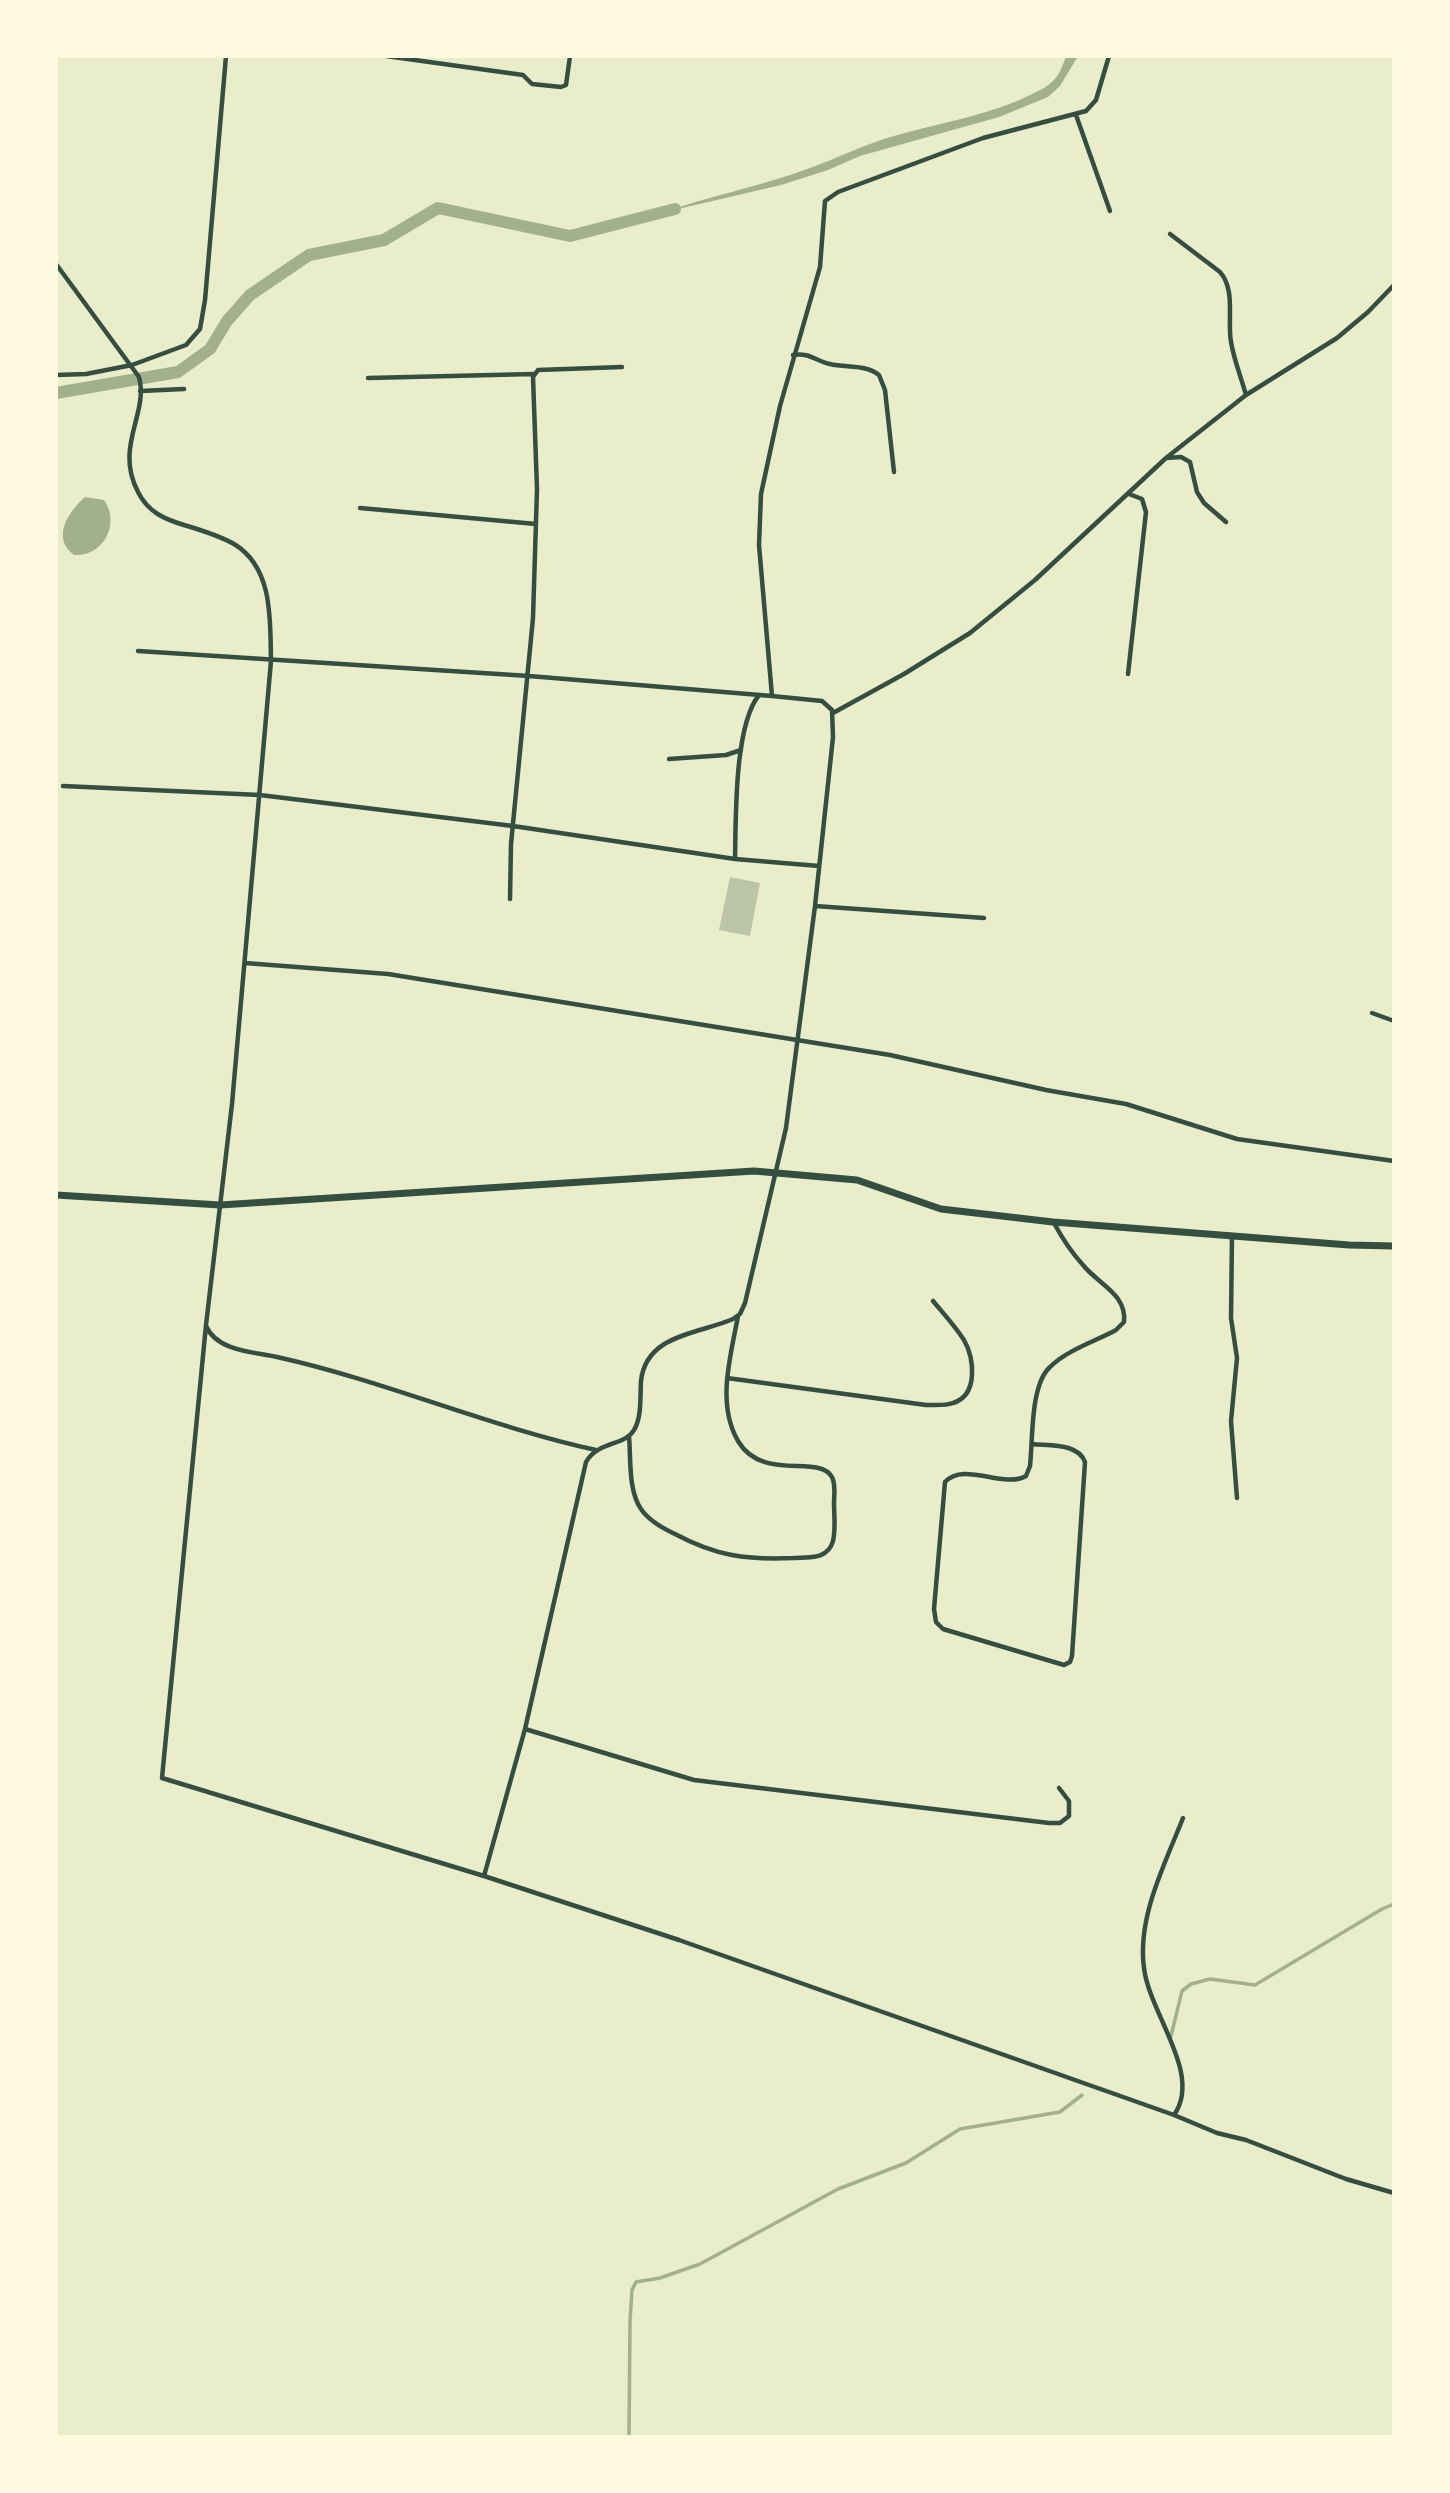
<!DOCTYPE html>
<style>
body{margin:0}
#map{position:relative;width:1450px;height:2493px;overflow:hidden;background:#e9edc9;font-family:"Zilla Slab",serif}
canvas{display:block}
.frame{position:absolute;inset:0;border:58px solid #fefae0;pointer-events:none}
</style>
<div id="map">
<canvas width="1450" height="2493"></canvas>
<div class="frame"></div>
</div>
<script>
const ctx = document.querySelector('canvas').getContext('2d');
ctx.lineJoin = 'round';
function fillPath(path, color) { ctx.fillStyle = color; ctx.fill(path, 'evenodd'); }
function trace(path, color, width, dash) { ctx.strokeStyle = color; ctx.lineWidth = width; ctx.lineCap = dash ? 'butt' : 'round'; ctx.setLineDash(dash || []); ctx.stroke(path); }
fillPath(new Path2D(`
 M1066 56H1078L1060 86 1048 97 999 117 860 156 828 170 781 185 661 213C710 196 761 186 810 168 838 158 865 144 894 136 943 122 997 114 1042 89 1057 81 1061 71 1066 56Z
 M85 497 104 500C121 524 103 557 74 555 51 538 68 512 85 497Z`), '#a3b18a');
trace(new Path2D(`
 M1171 2036 1182 1991 1191 1984 1210 1979 1255 1985 1382 1909 1394 1904
 M629 2437 630 2321 632 2290 636 2282 660 2278 700 2264 838 2189 906 2163 960 2129 1060 2112 1082 2095`), '#a3b18a', 3.5);
trace(new Path2D(`
 M56 393 178 372 210 349 227 321 250 295 309 255 384 240 438 208 570 236 675 209`), '#a3b18a', 12);
fillPath(new Path2D(`
 M730 877 760 883 750 936 719 930Z`), '#bcc5a7');
trace(new Path2D(`
 M386 56 523 75 532 84 561 87 566 85 570 56
 M1076 115 1110 211
 M1170 234 1220 272C1236 290 1227 320 1231 342 1234 360 1241 377 1246 395
 M56 264 139 377C149 414 114 446 138 492 148 512 164 519 184 525 201 530 218 535 234 544 274 568 270 622 271 661L232 1104 206 1325 162 1778 484 1876 679 1940 1174 2115 1217 2133 1246 2140 1346 2179 1394 2193
 M793 355C809 352 816 361 830 364 847 368 865 364 879 375L885 390 894 472
 M56 375 86 374 132 365 186 345 200 329 205 300 226 56
 M368 378 534 374
 M140 391 184 389
 M1166 458 1181 457 1190 462 1197 492 1204 503 1226 522
 M360 508 536 524
 M138 651 529 676 772 696 822 701 832 710 833 737 815 906 786 1128 745 1303 740 1314 733 1319C699 1334 646 1334 641 1381 640 1396 642 1417 634 1430 625 1446 598 1441 586 1462L525 1729 484 1876
 M1128 674 1146 512 1142 499 1129 494
 M772 696 759 545 761 494 780 406 820 267 825 201 838 192 983 138 1086 111 1096 100 1109 56
 M833 713 904 674 970 633 1035 580 1166 458 1246 395 1337 338 1368 312 1394 285
 M669 759 726 755 741 750
 M63 786 260 795 513 826 735 859 819 866
 M735 859C736 819 734 726 759 695
 M510 899 511 844 533 618 537 489 533 377 538 370 622 367
 M815 906 984 918
 M245 963 388 974 890 1055 1046 1090 1126 1104 1237 1139 1394 1161
 M1372 1013 1394 1021
 M1232 1236 1231 1318 1237 1358 1231 1421 1237 1498
 M206 1326C217 1351 253 1352 277 1357 385 1381 487 1426 596 1450
 M727 1378 926 1405C935 1405 945 1406 953 1403 979 1395 974 1358 964 1340 955 1326 943 1313 933 1301
 M629 1436C631 1459 628 1490 641 1509 649 1521 662 1528 675 1534 716 1556 746 1560 793 1558 808 1557 828 1560 833 1541 836 1529 834 1515 834 1503 834 1495 836 1485 832 1477 819 1454 762 1482 738 1441 716 1403 731 1355 738 1316
 M1032 1444C1050 1446 1078 1443 1085 1462L1072 1656 1070 1662 1064 1665 943 1629 936 1622 934 1609 945 1482C964 1461 1003 1489 1026 1476L1030 1466C1033 1440 1030 1385 1050 1367 1067 1350 1096 1341 1116 1330L1124 1322C1127 1294 1098 1284 1083 1265 1071 1252 1062 1238 1054 1223
 M525 1729 694 1780 1049 1823H1060L1069 1816V1801L1059 1788
 M1174 2115C1203 2074 1149 2013 1144 1968 1137 1917 1165 1864 1183 1818`), '#344e41', 4.5);
trace(new Path2D(`
 M56 1195 220 1205 754 1171 857 1180 941 1209 1053 1222 1349 1245 1394 1246`), '#344e41', 7);
</script>
